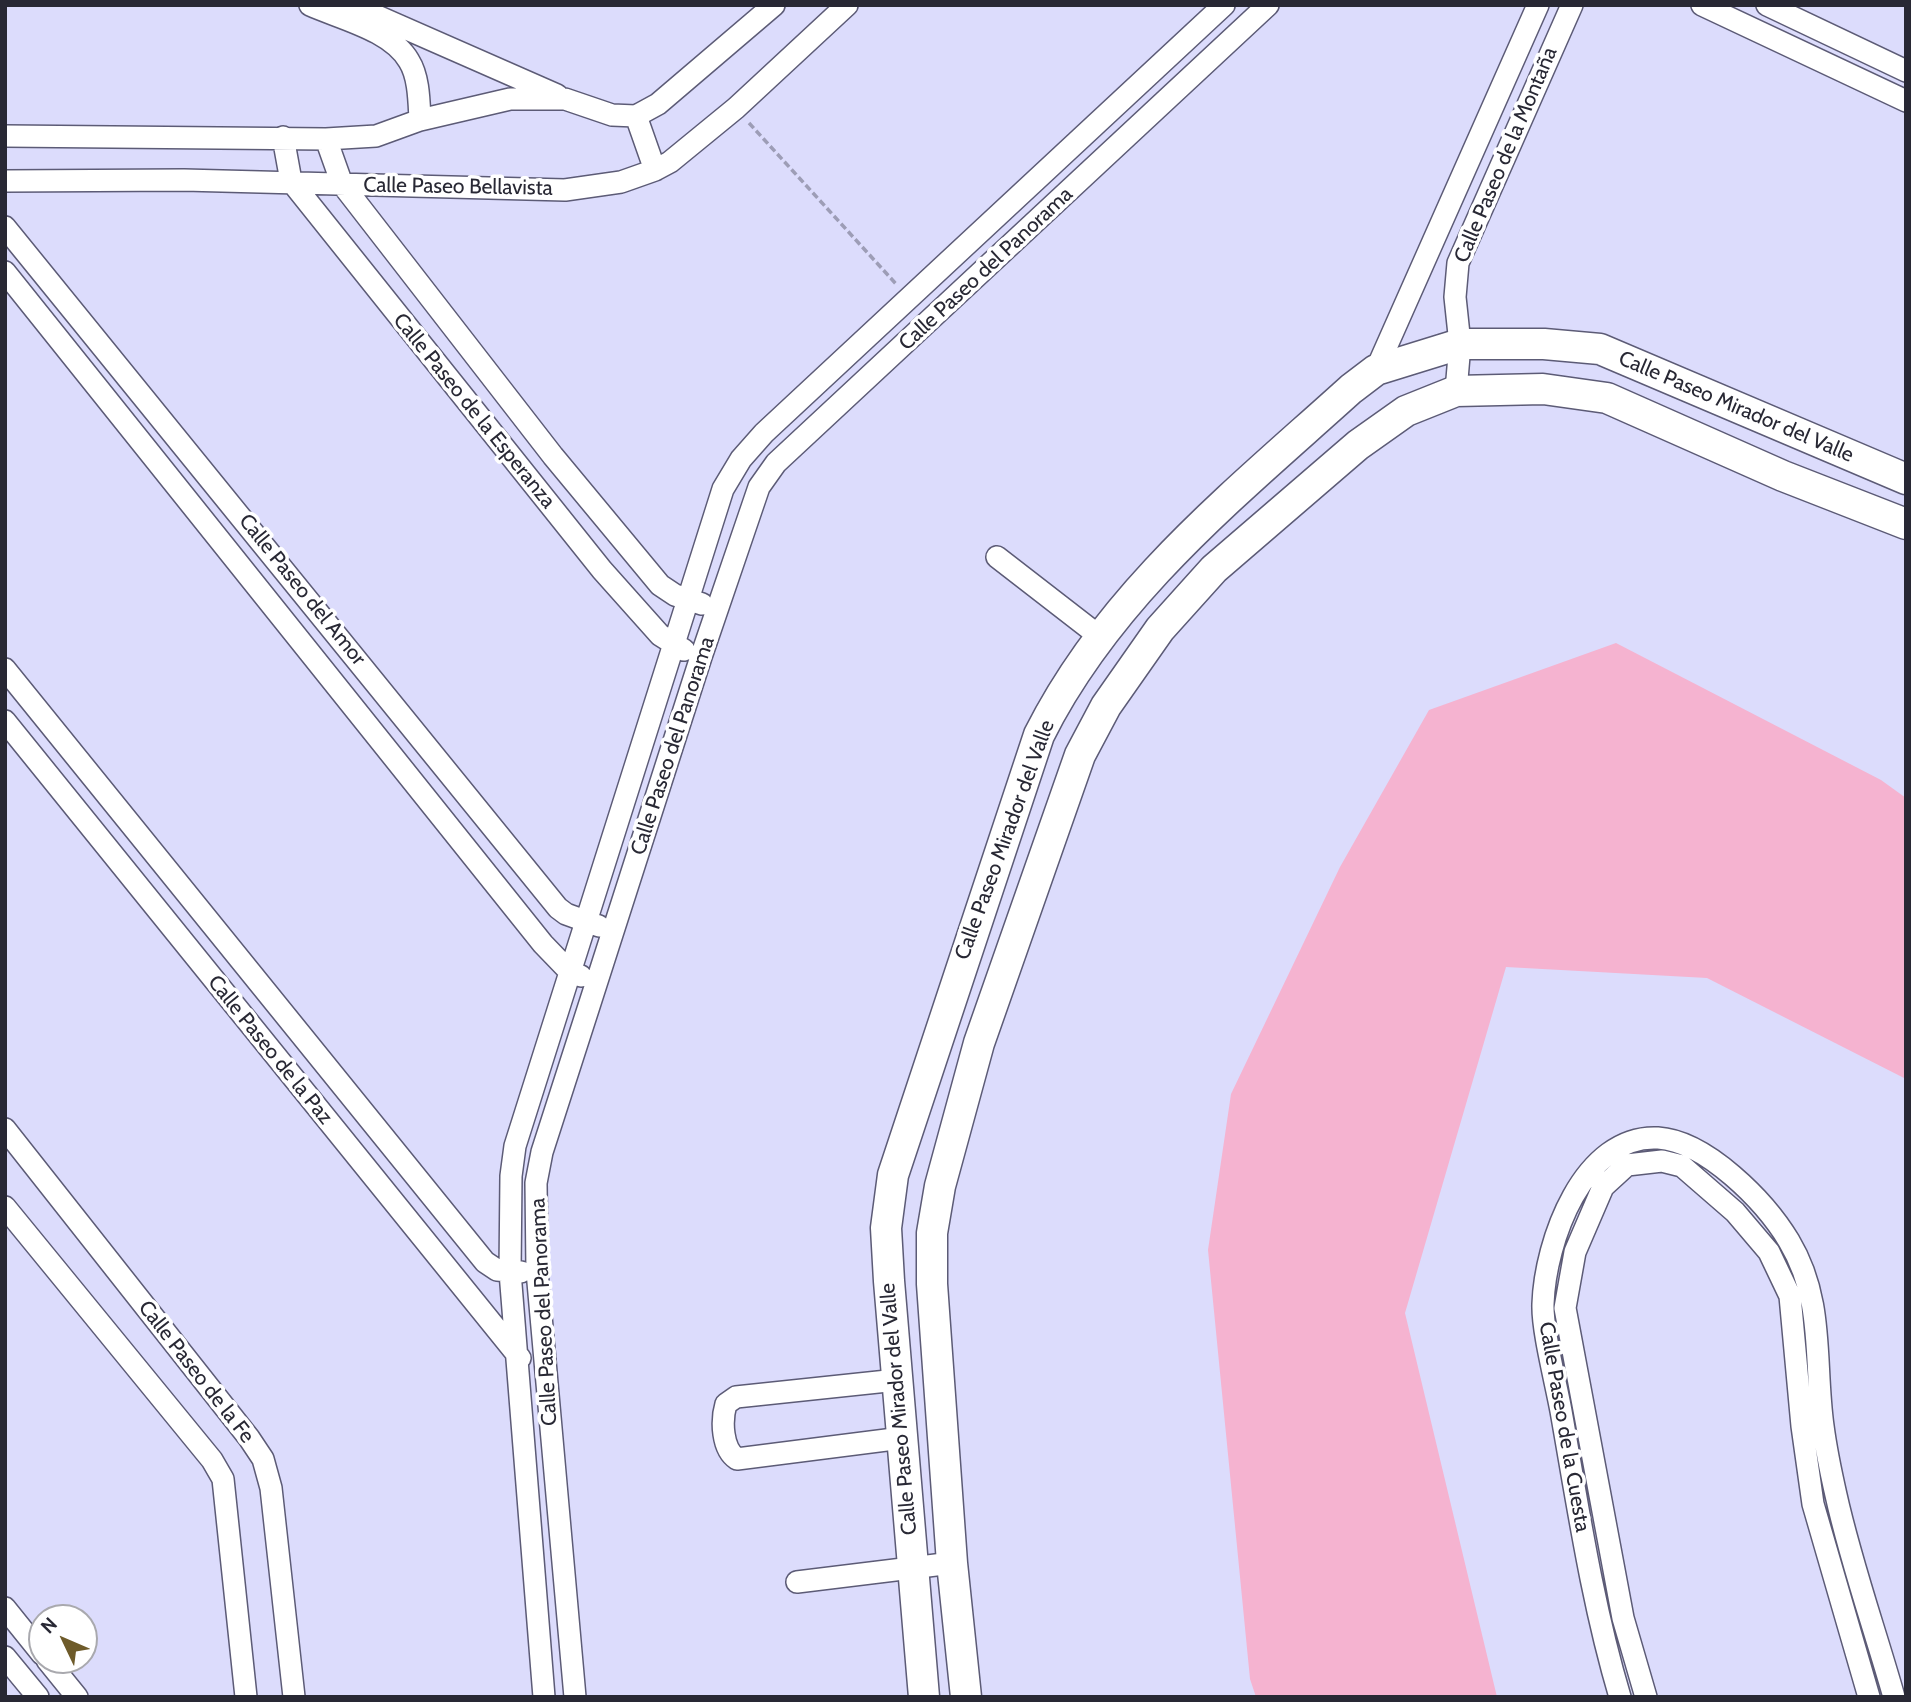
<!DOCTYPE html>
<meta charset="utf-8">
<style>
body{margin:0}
#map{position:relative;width:1911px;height:1702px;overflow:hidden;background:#dcdcfc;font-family:Cabin,sans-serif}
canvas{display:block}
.frame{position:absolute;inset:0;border:7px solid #282834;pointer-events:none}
.north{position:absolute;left:28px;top:1604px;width:70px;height:70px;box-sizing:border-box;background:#fff;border:2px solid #a9a9ae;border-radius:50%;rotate:314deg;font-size:19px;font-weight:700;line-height:28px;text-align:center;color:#282834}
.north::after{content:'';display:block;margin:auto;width:24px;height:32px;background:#6e5b2a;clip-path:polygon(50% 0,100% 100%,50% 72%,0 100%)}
</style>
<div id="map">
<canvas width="1911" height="1702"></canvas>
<div class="frame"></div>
<div class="north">N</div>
</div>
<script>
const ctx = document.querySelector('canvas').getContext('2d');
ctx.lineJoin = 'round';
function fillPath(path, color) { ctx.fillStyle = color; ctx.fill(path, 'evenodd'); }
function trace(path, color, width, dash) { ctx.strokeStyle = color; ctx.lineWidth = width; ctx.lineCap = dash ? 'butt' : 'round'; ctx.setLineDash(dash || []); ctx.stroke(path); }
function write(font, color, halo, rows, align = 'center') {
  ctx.font = font + ' Cabin,sans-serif'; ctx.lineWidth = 7; ctx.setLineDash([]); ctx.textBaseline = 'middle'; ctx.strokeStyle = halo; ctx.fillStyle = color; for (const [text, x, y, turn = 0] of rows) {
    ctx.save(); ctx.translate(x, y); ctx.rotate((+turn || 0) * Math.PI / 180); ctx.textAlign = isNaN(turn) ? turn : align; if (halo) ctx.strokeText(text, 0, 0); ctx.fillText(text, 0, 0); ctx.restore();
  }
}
fillPath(new Path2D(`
 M1616 643 1881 780 1906 798V1079L1707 978 1506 967 1405 1313 1497 1697H1256L1250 1679 1208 1250 1231 1094 1340 867 1429 710Z`), '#f5b3d0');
const street = new Path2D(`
 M310 5C341 19 391 30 409 61 419 77 419 101 420 120
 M352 5 557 95
 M1702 5 1906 101
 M1767 5 1906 71
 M636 116 655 170
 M5 136 326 139 376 136 420 120 510 99H565L612 115 636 116 658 104 774 5
 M283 137 291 181 602 570 660 635 684 650
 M326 139 342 184 553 456 660 585 675 595 702 604
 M5 181 184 180 565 190 621 182 655 170 670 162 736 108 847 5
 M5 227 558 908 566 914 599 926
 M5 272 543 944 570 972 581 976
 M1376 370 1538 5
 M1456 391 1460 344 1455 297 1458 263 1572 5
 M997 557 1099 636
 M5 669 485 1262 497 1270 521 1272
 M5 721 520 1358
 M5 1129 249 1438 263 1459 271 1488 294 1697
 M5 1207 212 1460 223 1479 246 1697
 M897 1380 736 1397 726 1404C721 1421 722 1449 737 1459L902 1438
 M797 1582 952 1563
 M5 1608 42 1654
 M5 1657 38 1697
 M47 1660 77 1697
 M544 1697 510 1272 511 1176 515 1146 723 489 741 459 764 433 1224 5
 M575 1697 537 1271 536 1183 542 1152 590 1003 701 657 759 487 776 463 1268 5
 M1620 1697C1592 1603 1578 1507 1561 1411 1556 1383 1542 1330 1543 1304 1545 1242 1583 1134 1658 1138 1706 1141 1765 1201 1789 1241 1825 1301 1814 1361 1823 1426 1826 1449 1831 1473 1836 1495 1851 1563 1875 1630 1894 1697
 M1646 1697 1623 1618 1565 1308 1575 1252 1603 1187 1627 1165 1662 1161 1682 1166 1735 1212 1769 1252 1790 1296 1802 1426 1813 1504 1869 1697`);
const secondary = new Path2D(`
 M924 1697 889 1281 886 1228 893 1175 1039 735C1110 593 1235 494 1351 389L1376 370 1460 344H1544L1600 349 1906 479
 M966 1697 952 1563 932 1284V1233L940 1186 979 1043 1080 755 1106 706 1160 629 1214 569 1358 445 1406 411 1456 391 1543 389 1607 398 1783 476 1906 524`);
trace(street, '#5c5b76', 24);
trace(secondary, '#5c5b76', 33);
trace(new Path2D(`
 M749 123 897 285`), '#9d9db6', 3.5, [7, 3.5]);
trace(street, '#fff', 21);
trace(secondary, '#fff', 30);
write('21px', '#282834', '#fff', [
 ["Calle Paseo de la Montaña",1506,155,-67],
 ["Calle Paseo Bellavista",458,187,1],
 ["Calle Paseo del Panorama",986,269,-43],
 ["Calle Paseo Mirador del Valle",1736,407,23],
 ["Calle Paseo de la Esperanza",474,411,51],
 ["Calle Paseo del Amor",302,590,51],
 ["Calle Paseo del Panorama",673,746,-72],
 ["Calle Paseo Mirador del Valle",1005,840,-70],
 ["Calle Paseo de la Paz",270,1050,51],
 ["Calle Paseo del Panorama",544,1312,-93],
 ["Calle Paseo de la Fe",196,1372,52],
 ["Calle Paseo Mirador del Valle",899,1409,-95],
 ["Calle Paseo de la Cuesta",1564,1427,80]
]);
</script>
